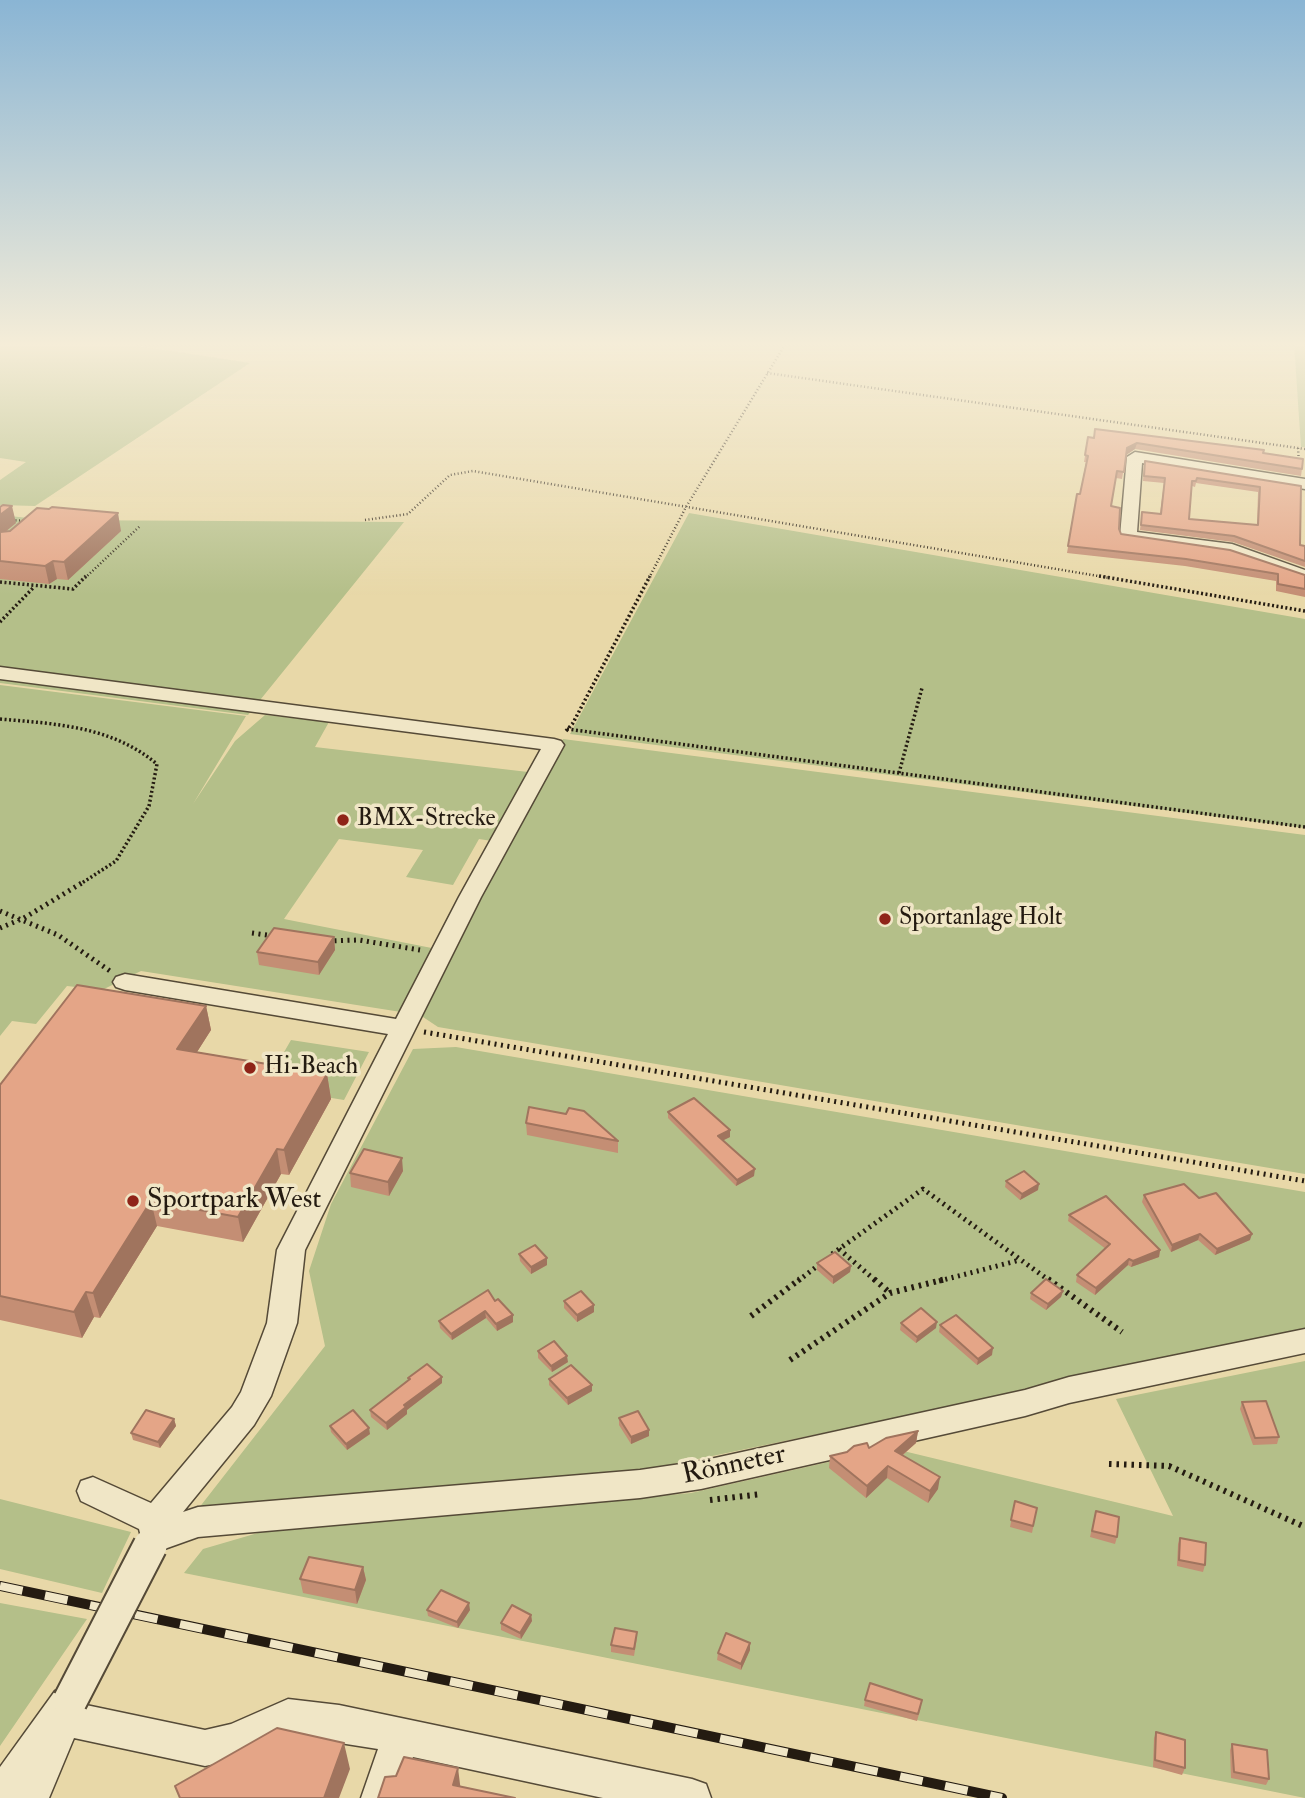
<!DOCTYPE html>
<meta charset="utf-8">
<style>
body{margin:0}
canvas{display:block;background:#e8d8a8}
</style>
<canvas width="1305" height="1798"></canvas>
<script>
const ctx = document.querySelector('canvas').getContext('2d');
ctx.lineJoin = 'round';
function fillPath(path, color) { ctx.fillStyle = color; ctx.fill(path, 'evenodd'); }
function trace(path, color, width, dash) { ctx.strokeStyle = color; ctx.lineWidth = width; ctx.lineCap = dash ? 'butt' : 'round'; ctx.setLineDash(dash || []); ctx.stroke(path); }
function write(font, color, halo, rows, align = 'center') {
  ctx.font = font + ' "IM FELL Double Pica",serif'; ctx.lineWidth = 7; ctx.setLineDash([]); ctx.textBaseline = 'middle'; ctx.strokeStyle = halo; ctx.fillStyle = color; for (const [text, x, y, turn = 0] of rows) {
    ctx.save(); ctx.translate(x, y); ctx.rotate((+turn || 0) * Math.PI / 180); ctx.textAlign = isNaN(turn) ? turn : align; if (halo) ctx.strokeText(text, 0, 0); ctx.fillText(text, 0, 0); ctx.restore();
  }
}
fillPath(new Path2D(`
 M0 343H119L250 363 35 506 0 505V480L26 462 0 458Z
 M1294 343H1305V447H1301Z
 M689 513 1305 619V828L570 734Z
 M0 515 48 520 404 522 248 715 0 683Z
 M0 685 246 716 193 804 235 741 265 715 329 722 315 747 528 772 492 841 479 839 453 885 406 877 423 850 339 839 284 919 447 951 563 739 1305 835V1174L438 1027 420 1015 141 971 102 990 67 986 36 1024 12 1021 0 1036Z
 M291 1040 369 1052 344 1100 264 1087Z
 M456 1047 1305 1192V1333L640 1471 195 1513 325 1346 309 1271 331 1204 413 1049Z
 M1305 1361V1798L184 1573 203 1549 268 1530 691 1493 891 1448 1173 1516 1116 1399Z
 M0 1499 131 1532 102 1593 0 1569Z
 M0 1603 87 1619 0 1746Z`), '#b4bf89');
const minor = new Path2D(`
 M1135 452 1305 479V489L1142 463 1137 532 1232 544 1305 570V581L1229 554 1122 540 1120 536 1127 457Z
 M0 667 554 739 561 741 564 745 481 897 305 1250 297 1323 271 1396 254 1425 183 1512 198 1507 640 1470 701 1461 1025 1390 1069 1377 1305 1329V1353L1069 1403 1025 1416 701 1489 640 1498 198 1537 156 1552 144 1548 139 1529 81 1501 77 1491 81 1481 93 1477 151 1503 232 1407 241 1392 267 1323 277 1250 388 1034 125 990 116 987 113 982 116 977 125 974 396 1019 459 897 541 749 0 679Z
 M68 1686 81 1691 86 1705 205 1730 231 1724 288 1699 339 1705 692 1779 706 1784 711 1798H603L413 1757 399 1798H361L378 1749 289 1735 234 1760 205 1766 74 1738 49 1798H0V1767L55 1691Z`);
trace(minor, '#554a37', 3);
trace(new Path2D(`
 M767 373 1305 449
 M1298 448 1299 464
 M365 520 408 514 450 475 473 471 1110 578
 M0 526 8 520 29 521
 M85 578 140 526
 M649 578 686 507 786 343`), '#241b11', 2.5, [1, 2.5]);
trace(new Path2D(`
 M1099 576 1305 611
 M0 582 73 589 86 576
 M0 622 34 587
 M0 719C57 724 111 726 157 764L149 806 116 861 82 883
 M567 729 1305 827
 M566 731 573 723 650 576
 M899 773 922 688`), '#241b11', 3.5, [2, 2.5]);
trace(new Path2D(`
 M0 911 58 935 110 971
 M0 928 24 918 85 881
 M252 933 274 936
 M328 941 359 940 420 950
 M424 1032 1305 1181
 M839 1249 876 1281
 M832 1254 923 1189 1050 1281
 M798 1281 820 1264
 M939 1281 1020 1260`), '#241b11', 5, [2, 4.5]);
trace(new Path2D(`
 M874 1279 890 1293
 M1048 1279 1122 1332
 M751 1316 800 1279
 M790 1360 890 1293 946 1279
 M1109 1464 1169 1466 1305 1527
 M710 1500 762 1494`), '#241b11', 6, [2.5, 5]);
fillPath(minor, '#f0e6c6');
const rail = new Path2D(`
 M0 1586 1002 1798`);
trace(rail, '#241b11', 10);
trace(rail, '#f0e6c6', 8, [23]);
const minorBridge = new Path2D(`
 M70 1701 150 1546`);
trace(minorBridge, '#554a37', 37, []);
trace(minorBridge, '#f0e6c6', 33);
fillPath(new Path2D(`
 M1088 437 1263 453 1302 469 1301 476 1135 449 1126 455 1122 479 1116 478 1111 506 1121 534 1305 575V597L1276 591V581L1185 566 1067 553 1077 494H1080L1086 462H1084Z
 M1144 466 1301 486 1300 545 1305 546V567L1233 542 1140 530 1142 512 1160 514 1164 483 1143 481ZM1196 483 1258 492 1257 525 1189 519 1192 486 1195 487Z
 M0 507 16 523 5 532 121 531 68 580 57 579 49 584 0 579Z
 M334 937 335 950 319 975 259 965 257 952Z
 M206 1006 211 1030 197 1052 327 1074 331 1099 289 1175 281 1174 243 1242 157 1226 100 1318 94 1317 82 1338 0 1320V1085Z
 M668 1112 730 1137 723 1140 754 1176 736 1186 668 1118Z
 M526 1123 618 1141V1153L527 1135Z
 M403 1171 389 1196 351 1187 350 1173Z
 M1006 1181 1038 1190 1020 1200 1005 1187Z
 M1144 1195 1199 1198 1250 1240 1215 1255 1198 1240 1171 1252 1142 1202Z
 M1069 1215 1160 1250 1159 1257 1131 1267 1128 1265 1095 1295 1076 1282 1077 1275 1106 1249 1068 1221Z
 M519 1254 547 1258V1265L531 1274 520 1261Z
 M817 1263 851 1266 850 1272 833 1284 817 1270Z
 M1063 1291 1061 1297 1046 1310 1030 1299 1031 1293Z
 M495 1301 513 1322 497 1331 486 1318 452 1340 440 1328 439 1321Z
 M564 1301 594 1312 577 1322 564 1308Z
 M901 1323 936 1328 916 1343 900 1330Z
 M940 1325 992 1355 977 1365 939 1332Z
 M538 1351 568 1362 552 1372 538 1358Z
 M442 1377V1383L407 1410V1414L387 1430 371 1417 370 1410 408 1380V1378Z
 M549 1379 592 1385V1391L568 1405 549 1385Z
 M1242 1402 1279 1437 1277 1444 1253 1445 1240 1409Z
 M619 1418 649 1436 631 1444 619 1425Z
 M174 1419 176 1426 160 1448 133 1440 131 1433Z
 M330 1426 370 1434 347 1450 331 1432Z
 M918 1431 916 1443 903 1455 938 1489 928 1503 887 1478 866 1498 829 1468 830 1456 869 1448Z
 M1015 1501 1037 1508 1032 1533 1010 1527Z
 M1096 1511 1117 1537 1115 1544 1090 1537Z
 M1180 1538 1205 1565 1203 1572 1177 1566 1178 1544Z
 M363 1567 366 1580 357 1604 303 1593 300 1579Z
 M427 1610H470L458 1628 428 1616Z
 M531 1615 532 1621 521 1639 501 1630V1623Z
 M637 1638 634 1656 611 1652V1645Z
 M750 1650 741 1670 717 1660 718 1653Z
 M865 1700 921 1707 917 1721 864 1706Z
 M1156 1732 1185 1768 1182 1775 1153 1767 1154 1738Z
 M1232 1744 1269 1779 1266 1785 1231 1778 1230 1750Z`), '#c48e74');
fillPath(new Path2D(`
 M1137 443 1135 449 1126 455 1127 448Z
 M12 506 16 523 0 536V515Z
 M118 513 121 531 68 580 64 562Z
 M53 561 57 579 49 584 45 566Z
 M334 937 335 950 319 975 318 962Z
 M206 1006 211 1030 183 1074 177 1049Z
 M327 1074 331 1099 289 1175 284 1150Z
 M730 1130V1137L718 1143V1136Z
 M277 1149 281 1174 243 1242 238 1217Z
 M402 1158 403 1171 389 1196 388 1182Z
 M755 1169 754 1176 736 1186 737 1180Z
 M1039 1184 1038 1190 1020 1200 1022 1194Z
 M151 1201 157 1226 100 1318 93 1293Z
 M1200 1234 1198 1240 1171 1252 1172 1245Z
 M1252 1234 1250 1240 1215 1255 1217 1249Z
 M1160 1250 1159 1257 1131 1267 1133 1261Z
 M547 1258V1265L531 1274V1267Z
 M1129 1259 1128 1265 1095 1295 1096 1288Z
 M851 1266 850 1272 833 1284V1277Z
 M1063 1291 1061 1297 1046 1310 1048 1304Z
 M86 1292 94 1317 82 1338 74 1312Z
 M594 1305V1312L577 1322V1315Z
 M485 1311 486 1318 452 1340 451 1334Z
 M513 1315V1322L497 1331 496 1324Z
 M937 1322 936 1328 916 1343 917 1337Z
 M993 1348 992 1355 977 1365 978 1359Z
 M567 1356 568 1362 552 1372 551 1366Z
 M442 1377V1383L407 1410V1414L387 1430 386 1423 404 1405Z
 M592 1385V1391L568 1405 567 1398Z
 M174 1419 176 1426 160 1448 158 1442Z
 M369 1428 370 1434 347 1450 346 1444Z
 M649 1430V1436L631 1444V1437Z
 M918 1431 916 1443 894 1462 895 1451Z
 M888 1466 887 1478 866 1498 867 1486Z
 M940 1477 938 1489 928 1503 930 1491Z
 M363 1567 366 1580 357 1604 355 1590Z
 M469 1603 470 1610 458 1628 457 1622Z
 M531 1615 532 1621 521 1639 520 1633Z
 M750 1643V1650L741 1670V1664Z
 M344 1743 350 1769 339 1798H324Z
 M458 1768 461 1792 453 1785Z`), '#a0745e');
const building = new Path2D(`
 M1095 429 1264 450 1263 453 1303 459 1302 469 1137 443 1127 448 1124 472 1117 471 1111 506 1120 508 1119 529 1121 534 1230 550 1305 575V589L1278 584V574L1186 559 1068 546 1077 494H1080L1088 456 1085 455 1088 437 1094 438Z
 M1145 461 1301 486 1300 545 1305 546V561L1234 536 1141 525 1142 512 1161 514 1165 478 1144 476ZM1197 478 1260 487 1258 525 1189 519 1192 481H1196Z
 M3 505 12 506 0 515V507Z
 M52 507 118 513 64 562 53 561 45 566 0 561V532L10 531 37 508 49 509Z
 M274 928 334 937 318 962 257 952Z
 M77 985 206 1006 177 1049 327 1074 284 1150 277 1149 238 1217 151 1201 93 1293 86 1292 74 1312 0 1296V1085Z
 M694 1098 730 1130 718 1136 755 1169 737 1180 668 1112Z
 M529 1107 566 1114 569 1108 584 1111 618 1141 526 1123Z
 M364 1149 402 1158 388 1182 350 1173Z
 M1024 1171 1039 1184 1022 1194 1006 1181Z
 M1184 1184 1199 1198 1216 1193 1252 1234 1217 1249 1200 1234 1172 1245 1144 1195Z
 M1106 1196 1160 1250 1133 1261 1129 1259 1096 1288 1077 1275 1110 1244 1069 1215Z
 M535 1245 547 1258 531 1267 519 1254Z
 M835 1252 851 1266 833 1277 817 1263Z
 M1046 1279 1063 1291 1048 1304 1031 1293Z
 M488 1290 495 1301 498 1299 513 1315 496 1324 485 1311 451 1334 439 1321Z
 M581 1291 594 1305 577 1315 564 1301Z
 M921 1308 937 1322 917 1337 901 1323Z
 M956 1315 993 1348 978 1359 940 1325Z
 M554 1341 567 1356 551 1366 538 1351Z
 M427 1364 442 1377 404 1405 406 1407 386 1423 370 1410 410 1379 408 1378Z
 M571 1365 592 1385 567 1398 549 1379Z
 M1266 1401 1279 1437 1255 1438 1242 1402Z
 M146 1410 174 1419 158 1442 131 1433Z
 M353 1410 369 1428 346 1444 330 1426Z
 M638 1411 649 1430 631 1437 619 1418Z
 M918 1431 895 1451 940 1477 930 1491 888 1466 867 1486 830 1456 847 1452 854 1446 867 1443 869 1448 886 1438Z
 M1015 1501 1037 1508 1033 1526 1011 1520Z
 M1096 1511 1119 1517 1117 1537 1092 1531Z
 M1180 1538 1206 1543 1205 1565 1179 1560Z
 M309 1557 363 1567 355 1590 300 1579Z
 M441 1590 469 1603 457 1622 427 1610Z
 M512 1605 531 1615 520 1633 501 1623Z
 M615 1628 637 1632 634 1649 611 1645Z
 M726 1633 750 1643 741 1664 718 1653Z
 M870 1683 922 1700 918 1714 865 1700Z
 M277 1728 344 1743 324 1798H180L175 1786Z
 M1156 1732 1185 1740V1768L1155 1760Z
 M1232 1744 1267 1750 1269 1779 1234 1772Z
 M404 1757 458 1768 453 1785 515 1798H378L385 1777 396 1776Z`);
fillPath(building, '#e4a587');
trace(building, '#a0745e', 2);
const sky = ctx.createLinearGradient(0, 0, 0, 595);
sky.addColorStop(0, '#8ab5d4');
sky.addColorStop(0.58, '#f5edd8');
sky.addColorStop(1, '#f5edd800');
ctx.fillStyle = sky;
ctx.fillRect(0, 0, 1305, 595);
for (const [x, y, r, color] of [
 [343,820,7,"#8f2418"],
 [885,919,7,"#8f2418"],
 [250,1068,7,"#8f2418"],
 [133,1201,7,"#8f2418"]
]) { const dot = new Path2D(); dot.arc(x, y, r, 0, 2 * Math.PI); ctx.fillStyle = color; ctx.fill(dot); trace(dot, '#f0e6c6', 2.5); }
write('24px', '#241b11', '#f0e6c6', [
 ["BMX-Strecke",357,820],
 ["Sportanlage Holt",899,919],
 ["Hi-Beach",264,1068]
], 'left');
write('28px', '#241b11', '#f0e6c6', [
 ["Sportpark West",147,1201]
], 'left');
write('28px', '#241b11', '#f0e6c6', [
 ["Rönneter",734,1466,-12]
]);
</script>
